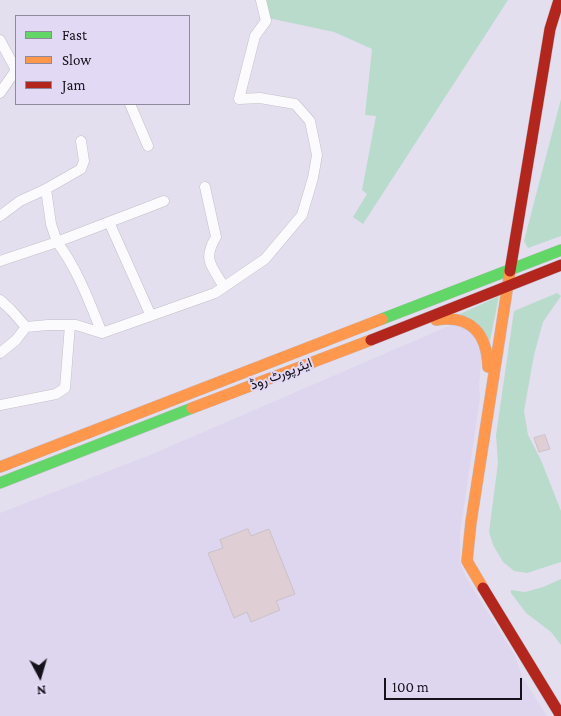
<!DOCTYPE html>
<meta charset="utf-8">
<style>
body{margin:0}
#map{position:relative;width:561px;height:716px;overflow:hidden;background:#e4dfee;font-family:"Crimson Pro",serif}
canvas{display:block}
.legend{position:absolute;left:15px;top:15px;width:175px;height:90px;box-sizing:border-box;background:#e2d9f4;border:1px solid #90899d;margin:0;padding:6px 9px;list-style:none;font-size:15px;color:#15121b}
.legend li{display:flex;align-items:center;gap:10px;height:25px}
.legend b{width:25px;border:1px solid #90899d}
.north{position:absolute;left:15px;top:651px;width:50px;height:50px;-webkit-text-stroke:4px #e2d9f4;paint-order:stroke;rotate:174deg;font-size:14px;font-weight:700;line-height:20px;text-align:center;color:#15121b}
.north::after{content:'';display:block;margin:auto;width:18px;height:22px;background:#15121b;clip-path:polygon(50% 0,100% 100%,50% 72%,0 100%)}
.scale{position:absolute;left:384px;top:678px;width:138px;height:22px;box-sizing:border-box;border:2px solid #15121b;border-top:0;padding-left:6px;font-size:15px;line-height:18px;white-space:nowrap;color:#15121b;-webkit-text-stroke:4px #e2d9f4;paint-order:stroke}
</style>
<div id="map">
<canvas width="561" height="716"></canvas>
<ul class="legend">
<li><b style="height:6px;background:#63d668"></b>Fast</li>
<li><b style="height:6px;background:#ff974d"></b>Slow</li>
<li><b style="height:6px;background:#b3261e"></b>Jam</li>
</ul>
<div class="north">N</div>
<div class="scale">100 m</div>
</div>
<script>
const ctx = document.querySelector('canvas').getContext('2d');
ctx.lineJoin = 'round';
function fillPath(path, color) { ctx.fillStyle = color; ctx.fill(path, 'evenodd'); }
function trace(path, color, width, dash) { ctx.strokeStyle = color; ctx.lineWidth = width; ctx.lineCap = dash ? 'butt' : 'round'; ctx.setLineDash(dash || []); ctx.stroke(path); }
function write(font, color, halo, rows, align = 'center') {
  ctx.font = font + ' "Crimson Pro",Vazirmatn,serif'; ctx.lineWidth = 4; ctx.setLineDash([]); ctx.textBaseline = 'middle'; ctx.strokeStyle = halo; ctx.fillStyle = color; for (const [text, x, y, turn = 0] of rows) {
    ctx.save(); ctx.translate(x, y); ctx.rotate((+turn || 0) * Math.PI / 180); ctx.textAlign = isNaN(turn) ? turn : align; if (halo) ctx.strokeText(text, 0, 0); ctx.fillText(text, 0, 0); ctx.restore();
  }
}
fillPath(new Path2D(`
 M451 325 463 327 472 334 482 355 479 385 480 398 460 533V562L466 577 515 656 523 678 547 716H0V513L150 455Z`), '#ded6ef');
fillPath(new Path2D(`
 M263 0H508L363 224 353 217 367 194 362 190 376 116 365 115 372 49 334 32 268 18Z
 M561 99V236L528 248 524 241Z
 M557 293 561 296 543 322 534 355 524 411 528 435 541 460 561 511V562L527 573 514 571 503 562 493 545 489 532 498 463 496 435 514 311Z
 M499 296 490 341 458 315Z
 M561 579V645L551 632 526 613 511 593V590L525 592 543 587Z`), '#b9dbcc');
const building = new Path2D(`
 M545 435 550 449 539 452 534 438Z
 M248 529 251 536 269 529 295 594 276 601 280 610 251 622 247 612 234 618 208 553 223 548 220 540Z`);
fillPath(building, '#dfced3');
trace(building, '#cac2c8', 1);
const street = new Path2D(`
 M0 40 16 70
 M0 93 16 70
 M130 104 148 146
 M205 187 216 237C202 260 212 266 224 287
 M46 189 81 169 84 161 81 141
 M0 216 20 201 46 189 51 224 57 242 164 201
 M109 222 151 316
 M0 261 57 242C78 270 89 301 102 333L76 325H48L26 327
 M0 300 11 310 26 327 16 340 0 353
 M102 333 215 293 265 259 302 215 313 178 317 155 310 121 295 104 260 98 239 99 255 36 266 21 261 0
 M0 405 56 394 65 388 70 325`);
const fast = new Path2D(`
 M382 319 561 250
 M0 483 192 408`);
const slow = new Path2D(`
 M436 320C471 314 487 334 488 367
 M192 408 371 340
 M0 467 382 319
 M483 588 467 561 471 522 510 271`);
const jam = new Path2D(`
 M510 271 550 29 559 0
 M371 340 561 265
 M483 588 561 716`);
trace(street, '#c2beca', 11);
trace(fast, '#c2beca', 12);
trace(slow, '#c2beca', 12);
trace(jam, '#c2beca', 12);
trace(street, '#fbfafc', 10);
trace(fast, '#63d668', 11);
trace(slow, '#ff974d', 11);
trace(jam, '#b3261e', 11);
write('14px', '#15121b', '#e2d9f4', [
 ["ایئرپورٹ روڈ",281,374,-21]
]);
</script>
